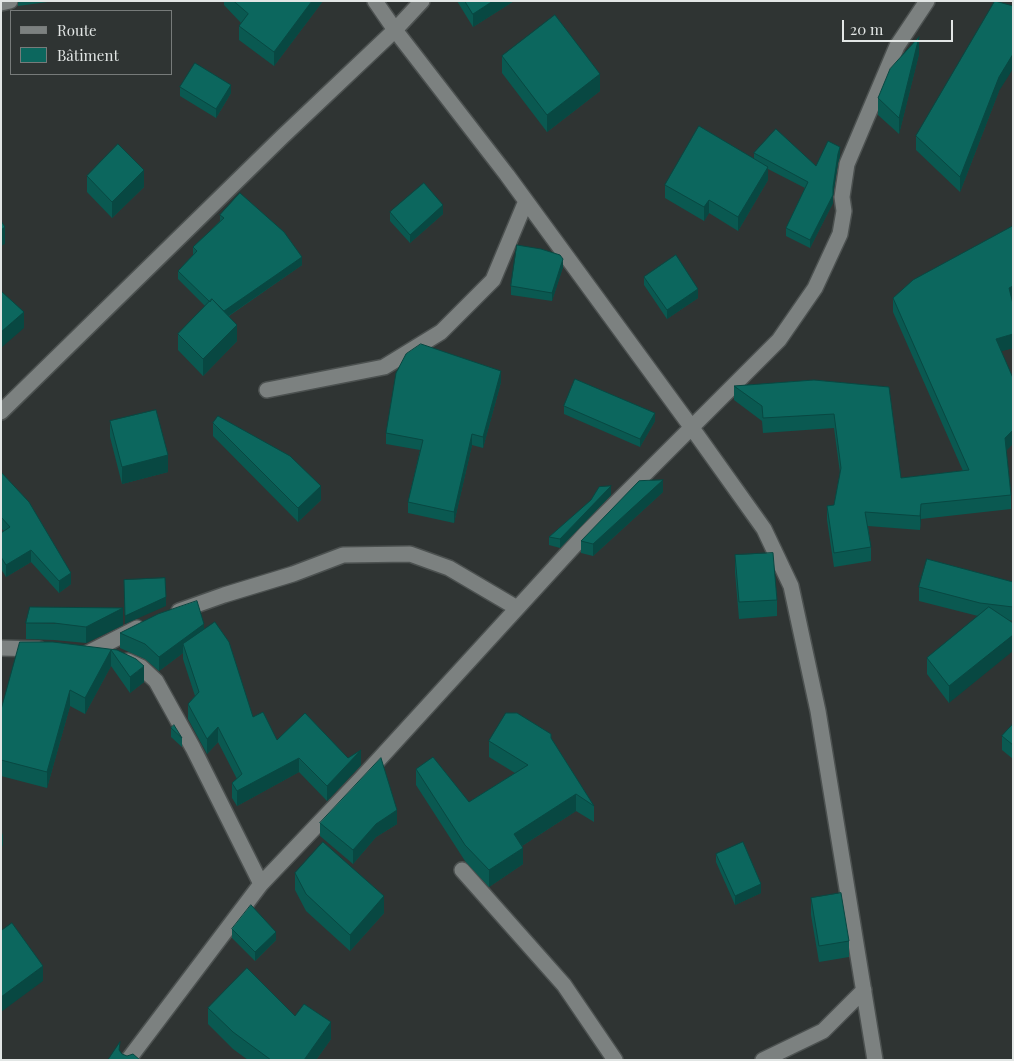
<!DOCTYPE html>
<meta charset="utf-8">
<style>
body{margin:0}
#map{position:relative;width:1014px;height:1061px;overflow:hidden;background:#2f3433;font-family:"Playfair Display",serif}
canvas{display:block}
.frame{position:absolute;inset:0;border:2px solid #e2e6e5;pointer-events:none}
.legend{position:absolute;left:10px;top:10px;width:162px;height:65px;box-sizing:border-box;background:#2f3433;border:1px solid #777b7a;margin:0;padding:6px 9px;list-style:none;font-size:15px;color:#e2e6e5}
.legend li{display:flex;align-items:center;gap:10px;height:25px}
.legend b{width:25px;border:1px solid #777b7a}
.scale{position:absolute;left:842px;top:20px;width:111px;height:22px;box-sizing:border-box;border:2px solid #e2e6e5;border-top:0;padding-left:6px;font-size:15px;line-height:18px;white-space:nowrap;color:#e2e6e5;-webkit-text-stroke:4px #2f3433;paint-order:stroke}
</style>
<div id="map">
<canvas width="1014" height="1061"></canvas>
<div class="frame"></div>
<ul class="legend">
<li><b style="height:6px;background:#7c8180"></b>Route</li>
<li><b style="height:14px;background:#0c675e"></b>Bâtiment</li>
</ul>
<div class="scale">20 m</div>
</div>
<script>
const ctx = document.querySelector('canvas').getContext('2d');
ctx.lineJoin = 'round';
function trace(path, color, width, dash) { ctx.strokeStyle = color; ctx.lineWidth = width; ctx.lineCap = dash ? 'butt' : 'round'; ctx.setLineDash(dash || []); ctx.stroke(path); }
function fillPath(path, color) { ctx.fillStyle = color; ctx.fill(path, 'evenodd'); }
const minor = new Path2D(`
 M375 1 395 30 507 175 692 428 764 529 791 586 818 711 875 1060
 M1 3 10 1
 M267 390 384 367 441 332 493 280 526 201
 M1 412 282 137 395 30 422 1
 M179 611 224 595 293 574 343 555 410 554 449 568 517 608
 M1 648 39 649
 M88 653 137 628
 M128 661 141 667 156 681 193 748 261 884
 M462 870 564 985 615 1060
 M128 1060 261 884 360 780 586 533 779 340 815 288 840 234 844 211 842 197 847 164 897 46 927 1
 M763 1060 823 1031 864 990`);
trace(minor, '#4c5150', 18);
trace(minor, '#7c8180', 15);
fillPath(new Path2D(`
 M18 1H55L18 6Z
 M224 1H323L274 66 239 40V26L241 23 224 5Z
 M457 1H514L473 27Z
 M919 54 899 134 878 115V98Z
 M502 56 600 91 547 132 502 73Z
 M180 87 231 93 216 118 180 96Z
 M999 91 960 192 916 150V136Z
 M754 153 816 166 840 156 838 163 833 192V203L810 248 786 236V228L805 188 768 169V180L738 231 709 213 704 221 665 198V185L754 158Z
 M87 176 144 187 112 218 87 192Z
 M390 212 443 214 410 243 390 221Z
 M220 215 302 265 229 316 237 341 203 376 178 350V334L205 306 178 279V271L193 255V247L220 221Z
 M1013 226V300L1012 301 1013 304V348L1001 351 1006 451 1011 495V509L921 519 920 530 868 526 871 547V561L834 567 827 520V506L834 505 840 473 834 428 763 433 762 421 734 400V386L814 380 901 478 963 471 893 312V298Z
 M563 267 552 301 511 295V286Z
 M644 277 698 298 667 319 644 285Z
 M501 382 483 448 472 445 454 523 408 513V502L420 450 386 444V433Z
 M564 406 655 421 640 447 564 414Z
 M110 421 168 472 122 484 110 437Z
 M213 423 321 500 298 522 213 436Z
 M1 472 71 584 59 593 31 562 6 577 1 569V533L4 531 1 528Z
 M663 492 593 556 581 553V541Z
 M611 495 560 548 549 545V537Z
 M735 555 777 600V616L739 619 735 572Z
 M1013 582V621L1009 620 949 703 927 674V658L978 616 919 601V587Z
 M26 623 123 625 86 643 54 640 26 639Z
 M204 629 253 717 277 740 348 758 361 765 327 801 299 772 237 806 232 798V783L237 779 218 742 207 754 188 719V704L195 696 183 659V653L159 671 145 659 120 648V633Z
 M20 642 117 650 144 682 130 693 111 666 85 714 70 706 47 788 1 776V710Z
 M1013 724V759L1002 750V736Z
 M171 728 182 738V747L171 737Z
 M551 738 594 806V822L576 811 522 846 523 864 489 887 465 861 416 785V769L469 802 515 773 489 757V741Z
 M320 823 397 824 376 837 353 864 320 836Z
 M716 854 761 893 735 905 716 862Z
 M295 873 384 913 350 951 306 911 295 890Z
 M811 898 849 941V957L819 962 811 915Z
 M232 929 276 940 255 961 232 938Z
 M208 1008 295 1016 331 1039 316 1060H248L233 1049 208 1024Z`), '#0a5951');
fillPath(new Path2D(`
 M312 1H323L274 66V52Z
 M493 1H514L473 27V14Z
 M919 37V54L899 134V118Z
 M1013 54V69L999 91 960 192V177L999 77Z
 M600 74V91L547 132V115Z
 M231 85V93L216 118V109Z
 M840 147V156L838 163 833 196V187L838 154Z
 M768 167V180L738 231V217Z
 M144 170V187L112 218V202Z
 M833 195V203L810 248V240Z
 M709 200V213L704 221V207Z
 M443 205V214L410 243V235Z
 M5 227V244L1 246V230Z
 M302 257V265L221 321V313Z
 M563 259V267L552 301V293Z
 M1013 286V300L1009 302V288Z
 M698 289V298L667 319V310Z
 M24 312V328L1 348V332Z
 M237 325V341L203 376V359Z
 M1013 334V348L996 353V339Z
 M501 371V382L483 448V437Z
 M655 413V421L640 447V439Z
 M1013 430V444L1005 452V438Z
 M472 434V445L454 523V512Z
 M168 455V472L122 484V467Z
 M663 480V492L593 556V544Z
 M321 486V500L298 522V508Z
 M611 486V495L560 548V539Z
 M921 504V519L920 530V516Z
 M31 550V562L6 577V565Z
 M71 573V584L59 593V581Z
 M166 597V606L125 624V616Z
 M123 608V625L86 643V627Z
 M204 624V638L183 644V653L159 671V657Z
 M1013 635V651L949 703V686Z
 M111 650V666L85 714V698Z
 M144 666V682L130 693V677Z
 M70 690V706L47 788V772Z
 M218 727V742L207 754V739Z
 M361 750V765L327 801V786Z
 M299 758V772L237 806V791Z
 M576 794V811L514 851V834Z
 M397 810V824L376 837 353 864V850L376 824Z
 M3 833V845L1 849V837Z
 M523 848V864L489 887V870Z
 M761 884V893L735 905V896Z
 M384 896V913L350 951V935Z
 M276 932V940L255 961V952Z
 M43 966V981L1 1012V997Z
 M331 1022V1039L316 1060H304Z`), '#084842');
const building = new Path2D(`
 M234 1H312L274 52 239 26 248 14Z
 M465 1H493L473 14Z
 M995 1 1013 6V54L999 77 960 177 916 136Z
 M555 15 600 74 547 115 502 56Z
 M919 37 899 118 878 98 890 69Z
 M195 63 231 85 216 109 180 87Z
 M699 126 768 167 738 217 709 200 704 207 665 185Z
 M776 129 816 166 828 141 840 147 838 154 833 187V195L810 240 786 228 808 182 754 153Z
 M118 144 144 170 112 202 87 176Z
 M424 183 443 205 410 235 390 212Z
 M240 193 284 232 302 257 224 311 212 299 210 302 178 271 197 251 193 247 224 218 220 215Z
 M1 221 5 227 1 230Z
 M1013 226V286L1009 288 1013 304V334L996 339 1013 378V430L1005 438 1011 495 921 504 920 516 865 512 871 547 834 553 827 506 834 505 841 468 834 414 763 418 762 406 734 386 814 380 889 387 901 478 969 470 893 298 913 280Z
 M517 245 541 249 560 255 563 259 552 293 511 286Z
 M676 255 698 289 667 310 644 277Z
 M1 291 24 312 1 332Z
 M212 299 237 325 203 359 178 334Z
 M421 344 501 371 483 437 472 434 454 512 408 502 423 440 386 433 396 373 406 354Z
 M575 379 655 413 640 439 564 406Z
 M156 410 168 455 122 467 110 421Z
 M218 416 290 456 321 486 298 508 213 423Z
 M1 472 29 502 71 573 59 581 31 550 6 565 1 557V533L10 527 1 517Z
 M663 480 593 544 581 541 639 481Z
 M611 486 560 539 549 537 591 500 599 487Z
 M773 553 777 600 739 602 735 555Z
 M927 559 1013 582V607L980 603 919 587Z
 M165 578 166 597 125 616 124 580Z
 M197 601 204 624 159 657 145 644 120 633 158 614Z
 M30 607 123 608 86 627 54 623H26Z
 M989 607 1013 623V635L949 686 927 658Z
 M215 622 229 642 253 717 263 712 277 740 305 713 348 758 361 750 327 786 299 758 237 791 232 783 242 774 218 727 207 739 188 704 199 692 183 644Z
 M20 642H53L117 650 136 659 144 666 130 677 111 650 85 698 70 690 47 772 1 760V710Z
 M506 713H517L551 734V738L594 806 576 794 514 834 523 848 489 870 465 845 416 769 433 757 469 802 528 765 489 741Z
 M1013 724V745L1002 736Z
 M174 725 182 738 171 728Z
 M381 758 397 810 376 824 353 850 320 823Z
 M323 842 384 896 350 935 306 894 295 873Z
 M743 842 761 884 735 896 716 854Z
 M841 893 849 941 819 946 811 898Z
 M251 905 276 932 255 952 232 929Z
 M12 923 43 966 1 997V931Z
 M247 968 295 1016 304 1004 331 1022 304 1060H271L233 1032 208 1008Z
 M120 1042 119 1050 122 1054 127 1056 133 1054 140 1060H108Z`);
fillPath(building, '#0c675e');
trace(building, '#084842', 1);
</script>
